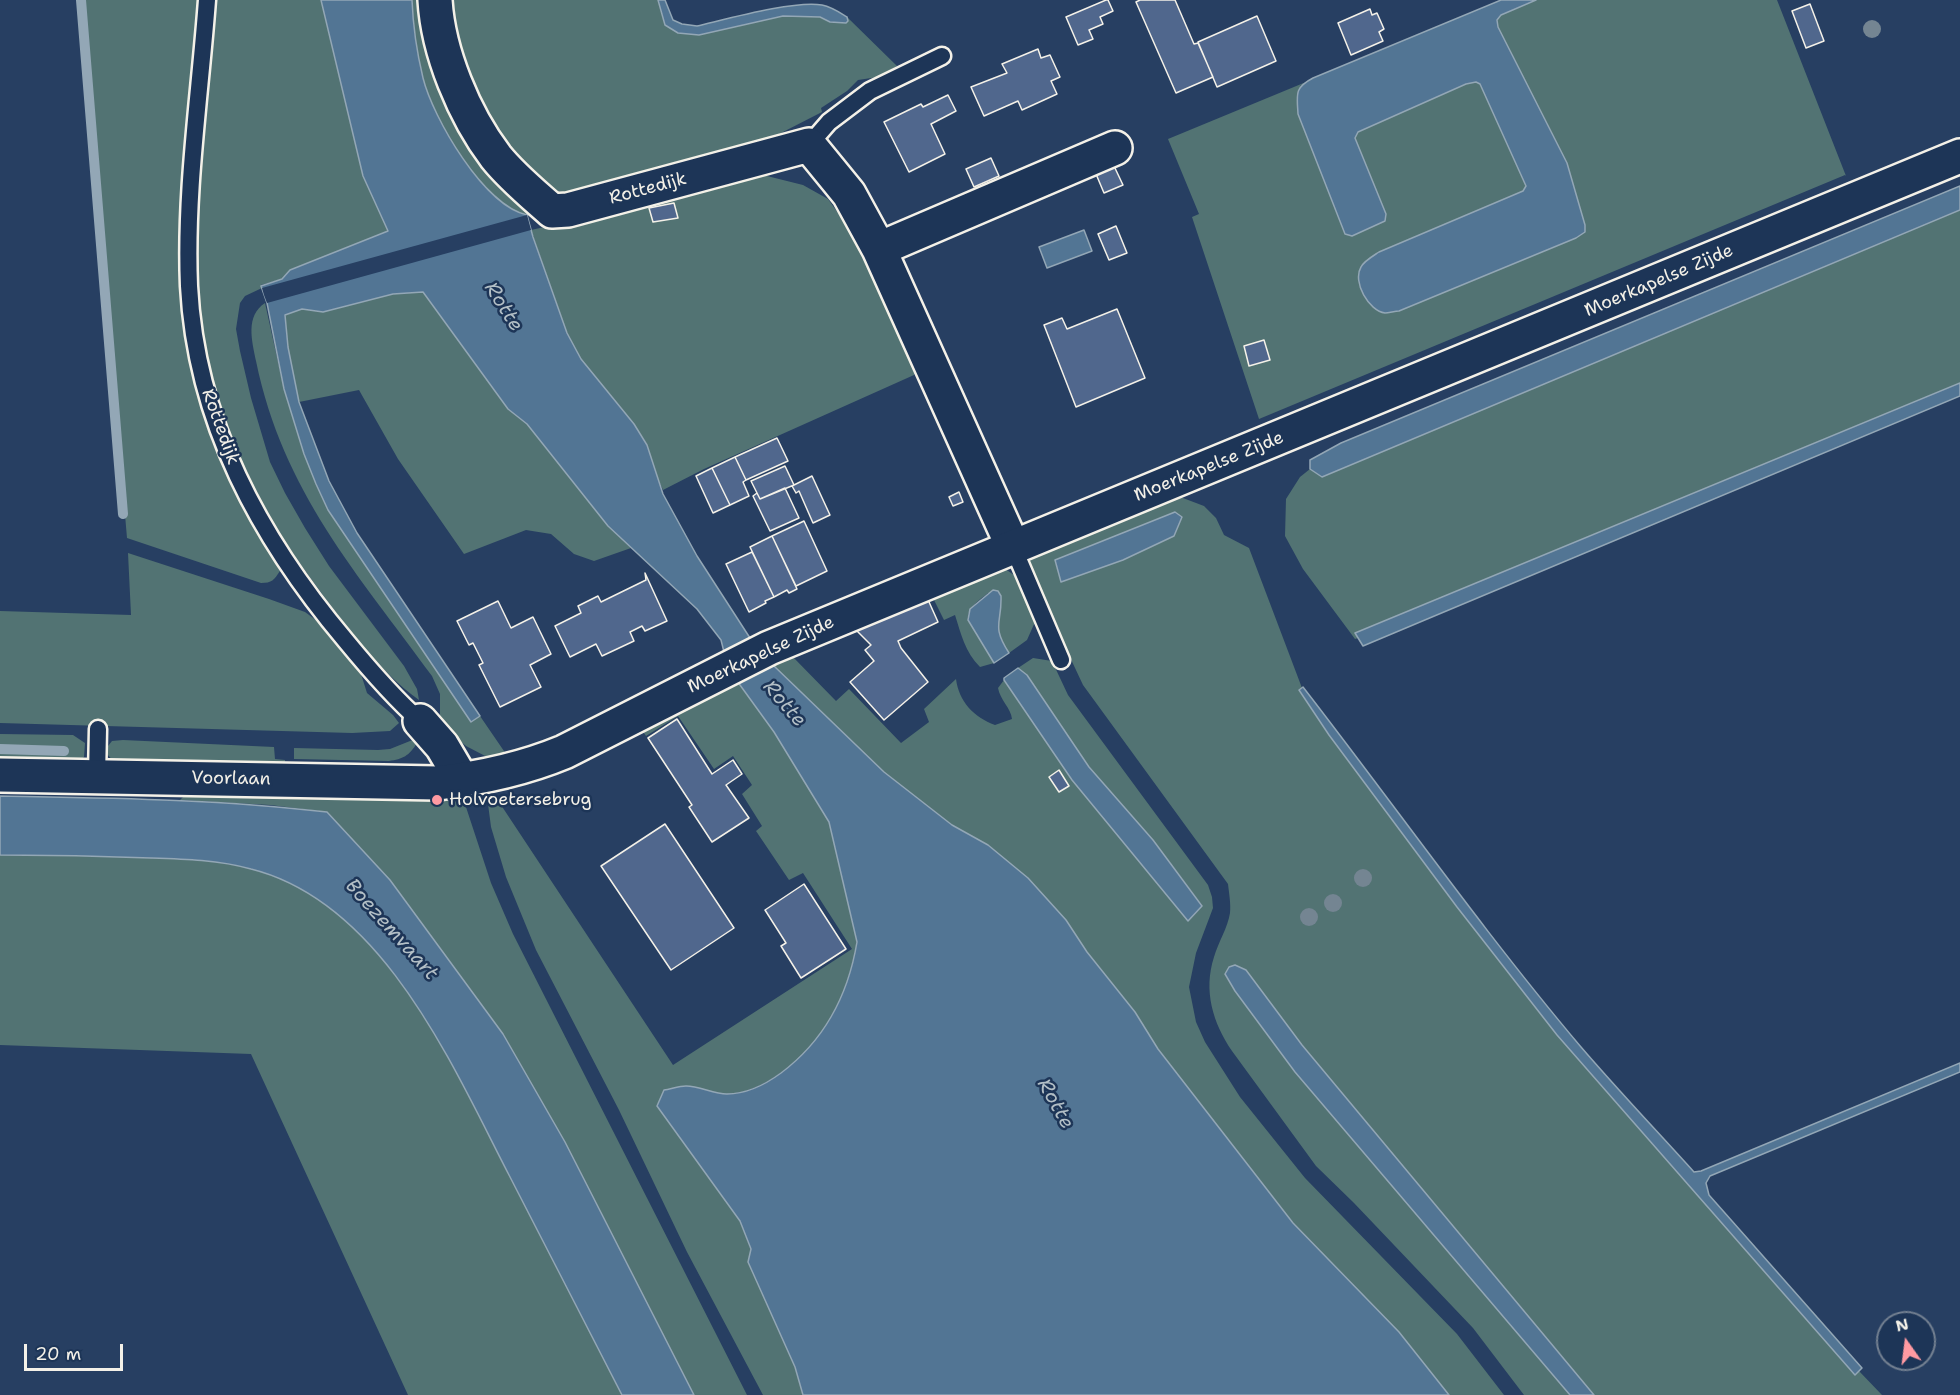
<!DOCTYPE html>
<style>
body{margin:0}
#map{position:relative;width:1960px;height:1395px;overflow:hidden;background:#273f62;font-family:"Shantell Sans",sans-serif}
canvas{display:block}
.north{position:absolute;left:1876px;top:1311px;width:60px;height:60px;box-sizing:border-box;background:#1d3557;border:2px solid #738091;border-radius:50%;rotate:346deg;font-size:16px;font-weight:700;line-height:24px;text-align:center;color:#f4f1e8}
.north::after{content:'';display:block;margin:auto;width:21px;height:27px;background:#ff9aa2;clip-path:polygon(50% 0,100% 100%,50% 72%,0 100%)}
.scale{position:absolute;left:24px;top:1344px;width:99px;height:27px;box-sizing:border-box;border:3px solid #f4f1e8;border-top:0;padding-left:8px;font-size:18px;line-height:21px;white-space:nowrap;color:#f4f1e8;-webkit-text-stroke:4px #1d3557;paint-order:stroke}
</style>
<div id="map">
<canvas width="1960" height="1395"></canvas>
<div class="north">N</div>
<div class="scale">20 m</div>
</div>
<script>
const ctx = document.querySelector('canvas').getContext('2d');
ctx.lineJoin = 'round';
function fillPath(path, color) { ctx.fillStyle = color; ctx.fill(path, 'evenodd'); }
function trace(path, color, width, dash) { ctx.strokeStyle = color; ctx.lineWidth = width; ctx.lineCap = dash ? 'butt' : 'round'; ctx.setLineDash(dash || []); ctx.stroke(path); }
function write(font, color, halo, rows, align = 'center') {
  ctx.font = font + ' "Shantell Sans",sans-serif'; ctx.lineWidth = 5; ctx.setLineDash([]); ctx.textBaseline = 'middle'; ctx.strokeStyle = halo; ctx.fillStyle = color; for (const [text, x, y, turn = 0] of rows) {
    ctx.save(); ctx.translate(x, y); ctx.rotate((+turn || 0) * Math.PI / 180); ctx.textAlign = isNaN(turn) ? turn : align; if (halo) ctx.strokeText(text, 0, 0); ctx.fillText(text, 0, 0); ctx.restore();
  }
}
fillPath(new Path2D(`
 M81 0H200L184 314 190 355 204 415 212 442 233 487 280 571C274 580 272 583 261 583L127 538Z
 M215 0H321L363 176 389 231 290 270 282 279 261 285 262 288 245 296 240 303 236 329 240 351 251 398 270 462 285 493 305 528 329 566 404 666 417 689 419 700C376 669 343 622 311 579 281 537 253 495 232 448 227 437 224 425 221 413 177 279 205 137 215 0Z
 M412 0H429L531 212 527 215C484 206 433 118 423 78 417 53 413 26 412 0Z
 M442 0H658L665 25 699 35 783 16 820 17 830 22 846 23 847 17 897 66 878 77 858 80 847 91 821 108 822 112 740 154 682 162 636 174 624 185 559 196 533 184 467 93Z
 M1536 0H1777L1846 176 1845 175 1259 419 1192 217 1199 214 1168 139 1306 82 1300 86 1386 214 1355 138 1358 132 1466 84 1476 82 1480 83 1526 186 1523 191 1379 252 1384 313 1399 311 1576 238 1567 163 1498 27 1497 20 1501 15Z
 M764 168 767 176 803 185 828 199 848 227 857 223 919 364 914 375 704 469 663 490 656 475 647 444 634 424 581 359 567 333 531 230 567 222Z
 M1960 210V383L1355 633 1358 638 1355 639 1303 569 1285 536 1286 499 1300 477 1310 469 1322 477Z
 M423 292 508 409 527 424 608 526 631 548 594 561 574 554 551 534 526 530 464 554 398 459 359 390 299 402 288 347 285 315 302 309 323 312 393 294Z
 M265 303 284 389 316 484 328 510 471 721 480 716 506 754 489 758 466 746 446 729 440 718V694L432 676C357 573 283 492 256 361 252 341 245 316 265 303Z
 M1175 495 1204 506 1216 518 1224 535 1249 548 1302 688 1299 690 1329 735 1457 907 1557 1035 1855 1375 1859 1371 1882 1395H1594L1302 1045 1246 971 1225 975 1235 991 1295 1072 1570 1395H1524L1473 1328 1354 1203 1316 1166 1232 1051C1213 1023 1203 991 1214 957 1218 943 1228 927 1230 913 1231 904 1229 893 1228 884L1083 685 1037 587 1026 556ZM1182 517 1174 536 1123 560 1061 582 1055 561Z
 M128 553 269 599 305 612 316 620 361 674 367 693 393 715 399 723 390 731 352 733 0 723V611L131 615Z
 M998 564 1014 575 1035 622 1027 640 1009 653C996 634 995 625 1001 602L988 593C980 600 967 607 968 620L994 663 980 667C965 652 961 634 955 615L944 620 928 588Z
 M792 656 836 701 849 689 901 743 929 722 924 709 956 679C959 702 974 717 995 725L1012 719C1011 708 1000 700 998 688L1004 680 1072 780 1188 921 1199 910 1202 905 1153 840 1089 767 1027 675 1018 668 1033 658 1052 661 1068 695 1208 885 1212 897 1213 908 1196 953 1189 987 1196 1022 1205 1042 1240 1097 1305 1178 1457 1334 1504 1395H1449L1399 1332 1293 1223 1158 1049 1135 1012 1087 952 1066 920 988 845 952 825 884 772 774 666Z
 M738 681 774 732 829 822 857 942C851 977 837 1016 814 1044 806 1055 794 1063 783 1071 767 1083 748 1093 728 1094 714 1094 701 1087 687 1086 680 1086 671 1089 664 1090L657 1106 740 1221 795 1367 803 1395H763L687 1252 619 1110 536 950 506 877 491 827 488 804 501 805 673 1065 852 949 803 873 789 880 756 831 762 826 742 794 752 785 733 756 714 769 678 716 646 736 640 727Z
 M0 734 73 735 85 743 84 757 78 763 0 761Z
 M415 739 417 743C409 756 403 759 389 761L294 759V748L378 750 390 749Z
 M123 740 274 747 275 759 285 760V767L115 763 107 754 108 746 112 741Z
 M188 792 377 799 451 798 464 801 491 883 513 934 747 1395H694L565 1142 503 1034 390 880 327 812 270 805 180 800Z
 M0 855C50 855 101 856 151 858 185 859 219 860 251 869 383 902 452 1065 509 1175 547 1248 584 1322 622 1395H408L251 1054 0 1045Z`), '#527373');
const water = new Path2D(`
 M321 0H412C413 26 417 53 423 78 433 118 484 206 527 215L533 237 567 333 581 359 634 424 647 445 663 494 697 556 750 638 774 666 884 772 952 825 988 845 1028 878 1066 920 1087 952 1135 1012 1158 1049 1293 1223 1399 1332 1449 1395H803L795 1367 748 1262 751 1249 740 1221 657 1106 664 1090C671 1089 679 1086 686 1086 700 1086 713 1094 727 1094 746 1094 766 1084 781 1073 825 1040 848 996 857 942L829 822 774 732 740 685 724 652 721 640 697 609 608 526 527 424 508 409 423 292 393 294 323 312 302 309 285 315 288 347 299 402 329 481 357 533 480 716 471 722 328 510 316 484 304 454 284 389 267 303 261 286 282 279 290 270 388 231 363 176Z
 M658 0H665L673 20 682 24 697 26C727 19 795 0 822 5 832 7 839 12 847 17L848 21 846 23 830 22 820 17 783 16 699 35 678 33 665 25Z
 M1501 0H1536L1501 15 1497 20 1498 27 1567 163 1585 225V232L1576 238 1399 311C1395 311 1389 313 1385 313 1369 311 1352 282 1361 267 1364 261 1373 256 1379 252L1523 191 1526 186 1480 84 1476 82 1466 84 1358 132 1355 138 1386 214 1385 221 1352 236 1345 234 1298 114C1297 94 1294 88 1313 78Z
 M1960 186V210L1322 477 1310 469V460L1341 443Z
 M1084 230 1092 251 1047 268 1039 247Z
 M1960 383V396L1432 617 1363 646 1355 633Z
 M1175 512 1182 517 1174 536 1123 560 1061 582 1055 560Z
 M993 590 998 591 1001 596C1002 624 991 625 1009 653L994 663 968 620 970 609Z
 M1018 668 1027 675 1089 767 1153 840 1202 906 1188 921 1072 780 1004 680V678Z
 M1303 687C1396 807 1483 931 1581 1047 1617 1089 1656 1130 1694 1172L1701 1171 1960 1063V1072L1710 1176 1706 1183 1709 1195 1862 1368 1855 1375 1557 1035 1457 907 1329 735 1299 690Z
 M0 796C109 798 218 799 327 812L390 880 503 1034 565 1142 694 1395H622C584 1322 547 1248 509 1175 452 1065 383 902 251 869 219 860 185 859 151 858 101 856 50 855 0 855Z
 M1235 965 1246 970 1302 1045 1594 1395H1570L1295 1072 1235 991 1225 974 1229 967Z`);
fillPath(water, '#527594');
trace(water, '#93a7b6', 1.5);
fillPath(new Path2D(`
 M527 215 531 230 267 303 264 295 262 288Z`), '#273f62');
trace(new Path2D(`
 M81 0 123 514
 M0 749 64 751`), '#93a7b6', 10);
const building = new Path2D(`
 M1106 0H1108L1113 11 1100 17 1103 24 1089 30 1093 39 1078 45 1066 17Z
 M1140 0H1175L1194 44 1198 43 1213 77 1176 93 1136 2Z
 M1810 4 1824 41 1806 48 1792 11Z
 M1370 9 1372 15 1377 13 1384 29 1379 32 1383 41 1351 55 1338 23Z
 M1257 16 1276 61 1217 87 1198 42Z
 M1038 49 1041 58 1050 55 1060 77 1051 81 1057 94 1022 110 1018 101 984 116 971 87 1007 73 1002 64Z
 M948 95 956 111 931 124 945 154 909 172 884 122 921 104 923 107Z
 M991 158 999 176 974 187 966 169Z
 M1114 166 1123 185 1104 193 1096 174Z
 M674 203 678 218 653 222 649 208Z
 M1116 226 1127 253 1109 260 1098 234Z
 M1117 309 1145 378 1076 407 1044 325 1062 318 1067 329Z
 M1264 340 1270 360 1249 366 1244 346Z
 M777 438 788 461 746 480 735 457Z
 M735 457 746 480 743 482 749 496 730 505 712 468Z
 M785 466 794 485 760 499 751 481Z
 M712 468 730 505 713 513 696 476Z
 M812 476 830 515 813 523 799 491 796 493 792 486Z
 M785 488 799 518 770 531 753 496 757 493 760 499Z
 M959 492 963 502 953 506 949 497Z
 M804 521 827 571 796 586 772 536Z
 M772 536 797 589 789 593 787 590 774 597 750 547Z
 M752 552 774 597 765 601 766 603 749 612 726 564Z
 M645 573 667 621 645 631 642 626 630 632 634 641 602 656 596 644 570 657 555 626 581 613 578 606 598 596 601 602 646 580Z
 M925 593 938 622 898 641 901 648 928 682 884 720 850 682 874 661 865 650 871 645 853 627Z
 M498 601 511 628 533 617 551 654 530 665 541 687 500 707 479 665 483 663 473 643 469 645 457 621Z
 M677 719 712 774 733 760 742 774 726 785 749 818 712 842 689 807 692 805 648 738Z
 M1059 770 1069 786 1059 792 1049 777Z
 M665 824 734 928 671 970 601 866Z
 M804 884 846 949 801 978 781 946 786 943 765 910Z`);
fillPath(building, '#50678d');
trace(building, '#f4f1e8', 1.5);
const lane = new Path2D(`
 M207 0C200 95 185 191 189 286 196 422 260 539 346 641 369 669 393 697 420 721
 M809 145 829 122 870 91 942 56
 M1013 547 1061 660
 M97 776 98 729`);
const street = new Path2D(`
 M435 0C438 52 464 115 496 157 512 177 533 194 552 211L568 210 809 145 849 194 879 249 1013 547
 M879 249 1115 148
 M420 721 442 746 462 780`);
const secondary = new Path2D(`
 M0 775 437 783C481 778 523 769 564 752L769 648 1960 156`);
trace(lane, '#f4f1e8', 21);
trace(street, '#f4f1e8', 38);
trace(secondary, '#f4f1e8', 38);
trace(lane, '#1d3557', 16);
trace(street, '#1d3557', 33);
trace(secondary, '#1d3557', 33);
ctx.fillStyle = '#748592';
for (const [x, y] of [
 [1872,29],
 [1363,878],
 [1333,903],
 [1309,917]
]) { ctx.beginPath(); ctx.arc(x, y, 9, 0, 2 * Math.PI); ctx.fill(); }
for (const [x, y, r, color] of [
 [437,800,6,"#ff9aa2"]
]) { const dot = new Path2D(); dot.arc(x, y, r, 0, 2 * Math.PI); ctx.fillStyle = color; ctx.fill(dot); trace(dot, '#1d3557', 2); }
write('18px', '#f4f1e8', '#1d3557', [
 ["Rottedijk",648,189,-15],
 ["Moerkapelse Zijde",1659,281,-23],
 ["Rottedijk",220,427,70],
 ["Moerkapelse Zijde",1209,467,-22],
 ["Moerkapelse Zijde",761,655,-25],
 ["Voorlaan",231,779,1]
]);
write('18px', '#f4f1e8', '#1d3557', [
 ["Holvoetersebrug",449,800]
], 'left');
write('italic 20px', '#b3bfc6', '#1d3557', [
 ["Rotte",503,307,58],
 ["Rotte",784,704,49],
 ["Boezemvaart",391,930,48],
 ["Rotte",1055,1104,61]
]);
</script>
